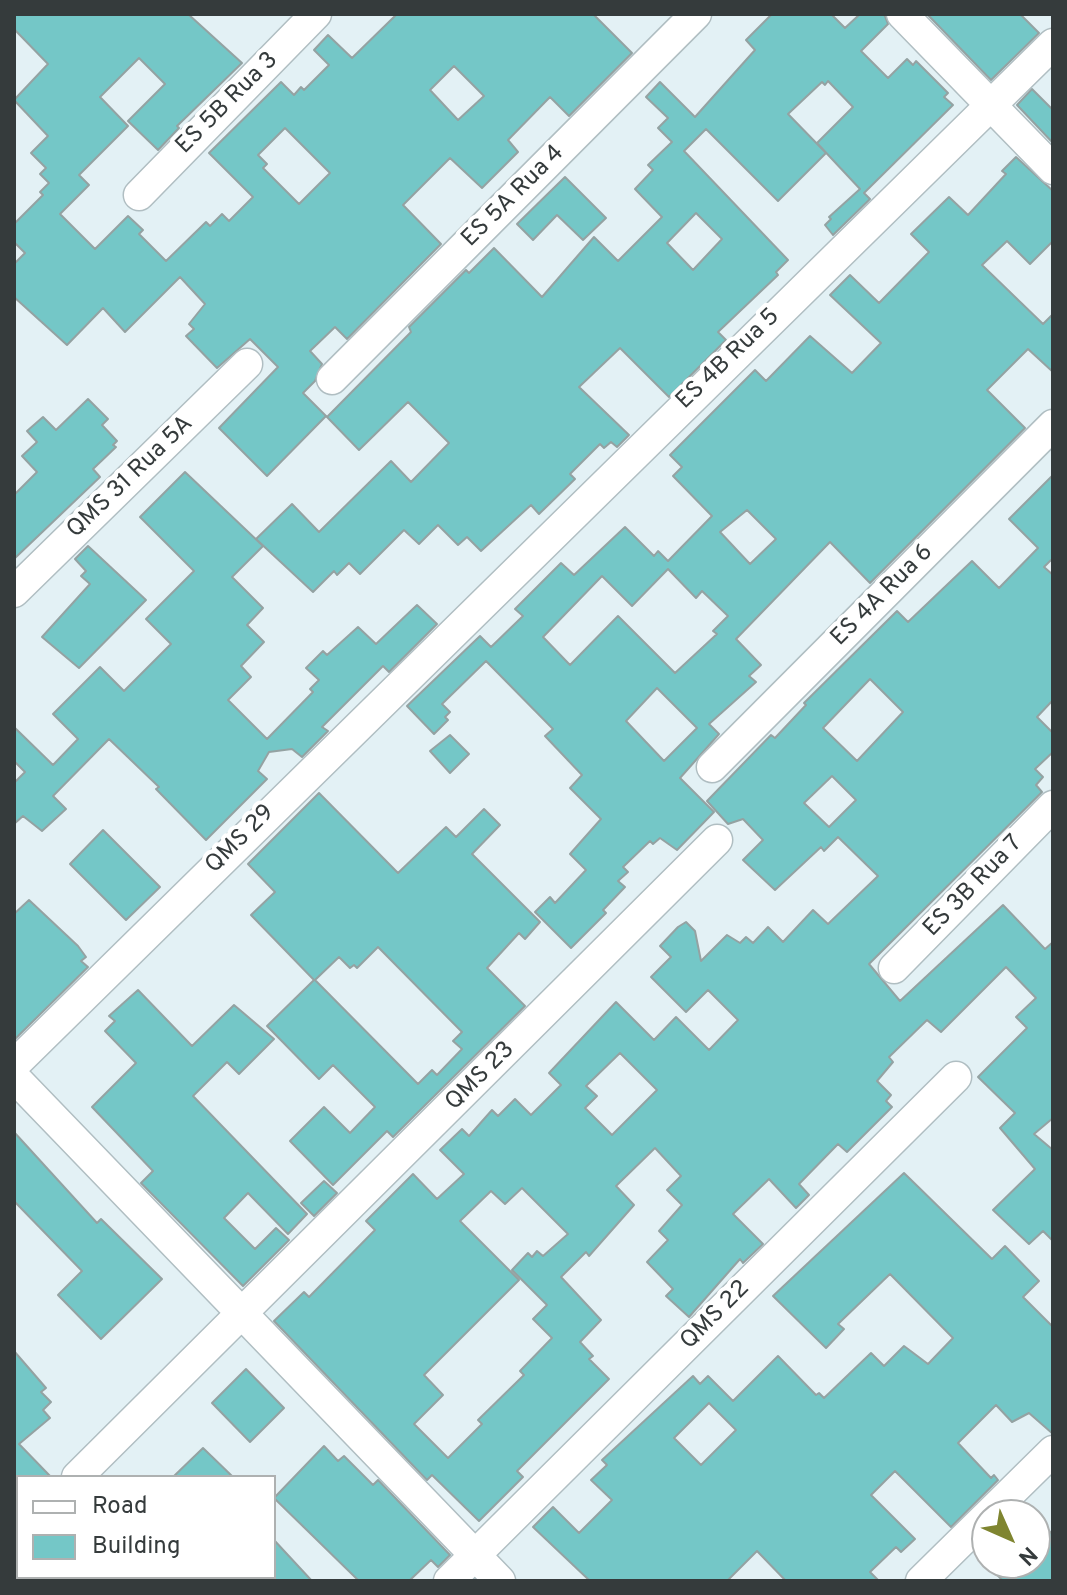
<!DOCTYPE html>
<style>
body{margin:0}
#map{position:relative;width:1067px;height:1595px;overflow:hidden;background:#e3f1f5;font-family:Overpass,sans-serif}
canvas{display:block}
.frame{position:absolute;inset:0;border:16px solid #353b3c;pointer-events:none}
.legend{position:absolute;left:16px;top:1475px;width:260px;height:104px;box-sizing:border-box;background:#fff;border:2px solid #aeb1b1;margin:0;padding:10px 14px;list-style:none;font-size:24px;color:#353b3c}
.legend li{display:flex;align-items:center;gap:16px;height:40px}
.legend b{width:40px;border:2px solid #aeb1b1}
.north{position:absolute;left:971px;top:1499px;width:80px;height:80px;box-sizing:border-box;background:#fff;border:2px solid #aeb1b1;border-radius:50%;rotate:135deg;font-size:22px;font-weight:700;line-height:32px;text-align:center;color:#353b3c}
.north::after{content:'';display:block;margin:auto;width:28px;height:36px;background:#7f8530;clip-path:polygon(50% 0,100% 100%,50% 72%,0 100%)}
</style>
<div id="map">
<canvas width="1067" height="1595"></canvas>
<div class="frame"></div>
<ul class="legend">
<li><b style="height:10px;background:#fff"></b>Road</li>
<li><b style="height:22px;background:#74c7c7"></b>Building</li>
</ul>
<div class="north">N</div>
</div>
<script>
const ctx = document.querySelector('canvas').getContext('2d');
ctx.lineJoin = 'round';
function fillPath(path, color) { ctx.fillStyle = color; ctx.fill(path, 'evenodd'); }
function trace(path, color, width, dash) { ctx.strokeStyle = color; ctx.lineWidth = width; ctx.lineCap = dash ? 'butt' : 'round'; ctx.setLineDash(dash || []); ctx.stroke(path); }
function write(font, color, halo, rows, align = 'center') {
  ctx.font = font + ' Overpass,sans-serif'; ctx.lineWidth = 8; ctx.setLineDash([]); ctx.textBaseline = 'middle'; ctx.strokeStyle = halo; ctx.fillStyle = color; for (const [text, x, y, turn = 0] of rows) {
    ctx.save(); ctx.translate(x, y); ctx.rotate((+turn || 0) * Math.PI / 180); ctx.textAlign = isNaN(turn) ? turn : align; if (halo) ctx.strokeText(text, 0, 0); ctx.fillText(text, 0, 0); ctx.restore();
  }
}
const building = new Path2D(`
 M14 14H188L242 63 177 126 179 128 158 150 128 121 165 84 139 58 100 97 128 126 79 175 89 185 60 214 95 249 128 216 143 230 139 234 166 261 206 222 210 226 222 214 229 221 253 197 209 153 281 82 294 95 301 87 304 90 329 65 314 50 328 35 352 58 397 14H593L632 53 569 116 550 97 508 140 518 152 482 188 450 158 403 205 441 244 347 339 335 327 310 351 322 364 315 381 303 393 326 416 267 476 219 428 278 367 250 339 217 368 186 336 194 329 189 324 205 304 180 277 125 332 103 308 67 345 14 297V264L25 253 14 242V224L43 195 40 192 49 183 40 174 46 168 31 153 48 136 14 100 48 64 14 29ZM454 66 484 96 458 120 430 90ZM285 128 330 173 299 204 263 168 267 164 258 155Z
 M772 14H831L845 28 860 14H884L888 24 861 51 888 78 907 59 913 65 916 61 948 93 944 97 953 105 864 193 870 199 833 235 825 225 831 219 829 217 860 189 817 143 853 107 828 81 825 85 822 82 788 114 826 153 778 201 706 129 684 151 788 260 776 272 778 275 718 332 726 340 669 397 620 348 579 387 629 435 617 447 611 442 604 448 600 444 570 474 575 479 539 514 531 505 481 551 467 537 458 545 438 525 419 544 404 530 360 574 349 563 337 575 334 571 313 592 256 539 292 504 319 532 391 461 411 482 449 443 408 402 359 450 327 417 411 332 409 327 466 270 469 273 494 248 542 297 594 237 618 261 662 217 635 189 653 170 648 165 672 142 658 128 668 118 646 97 660 82 695 117 755 50 746 40ZM696 213 722 239 693 270 667 243Z
 M927 14H1020L1039 33 991 80Z
 M1032 89 1053 110V143L1017 105Z
 M1016 157 1053 191V241L1030 264 1007 241 982 265 1043 324 1053 314V372L1028 349 987 390 1025 428 870 583 830 542 736 639 761 665 749 676 756 682 709 724 719 734 680 778 714 812 677 850 660 838 653 844 650 841 623 867 628 872 618 881 625 887 603 910 606 913 571 948 535 912 550 897 555 903 586 870 570 854 601 819 570 788 582 775 545 736 553 729 486 661 442 704 450 712 445 717 448 720 434 734 407 706 480 636 491 647 523 616 515 609 561 563 574 575 625 527 654 556 658 551 668 561 712 516 673 476 682 467 670 455 755 370 766 381 810 336 852 373 881 343 830 295 850 275 879 303 929 252 911 234 949 197 968 215 1006 174 1002 171ZM747 510 776 539 750 564 720 532ZM668 569 696 598 702 591 728 616 713 631 717 634 675 673 618 616 570 665 543 637 602 576 632 606ZM657 688 697 728 664 761 626 721Z
 M565 177 606 218 583 240 557 215 533 240 517 224Z
 M88 399 108 419 102 425 117 441 113 445 116 447 93 469 100 477 14 559V495L37 472 22 456 37 442 27 431 43 417 56 430Z
 M185 472 263 546 232 577 263 608 247 625 264 642 241 666 251 677 228 700 267 739 313 692 310 689 319 680 306 668 323 651 327 655 358 627 376 644 417 605 437 624 389 672 383 666 322 727 328 731 302 757 292 749 269 752 258 771 267 779 206 840 156 789 159 787 109 739 53 796 66 809 42 831 23 816 14 824V783L25 772 14 761V727L53 765 78 739 53 714 100 667 124 691 171 644 146 619 194 571 140 517Z
 M1053 475V563L1051 560 1044 567 1053 575V700L1037 717 1053 733V752L1035 769 1043 777 1036 785 1042 792 869 964 900 1001 1003 905 1045 949 1053 942V1118L1034 1134 1053 1150V1241L1043 1231 1029 1244 993 1210 1035 1169 1000 1128 1015 1113 978 1077 1027 1028 1016 1017 1036 998 1006 967 941 1032 927 1020 889 1057 893 1062 877 1081 891 1095 886 1101 892 1107 847 1152 838 1144 799 1184 809 1195 796 1208 769 1179 733 1214 763 1244 743 1263 740 1259 689 1317 666 1296 673 1289 647 1262 668 1240 659 1231 682 1205 667 1190 681 1176 655 1148 616 1186 634 1205 589 1256 586 1252 561 1277 601 1320 580 1342 593 1356 589 1359 609 1379 517 1471 523 1477 479 1521 432 1475 427 1480 274 1321 304 1292 309 1297 375 1230 366 1221 413 1174 437 1199 464 1174 440 1150 462 1129 469 1136 492 1110 498 1116 515 1099 531 1115 561 1085 549 1073 616 1002 654 1040 676 1017 709 1050 738 1020 708 990 686 1012 651 977 671 957 660 946 678 927 686 922 695 931 701 961 727 935 740 943 746 937 753 943 768 927 783 942 813 910 828 924 878 876 838 837 824 851 821 847 775 890 743 860 763 840 743 819 728 824 707 801 771 735 775 738 806 705 804 703 897 611 908 622 972 561 999 588 1038 548 1009 519ZM870 679 903 712 857 761 823 728ZM832 776 856 800 829 827 804 803ZM620 1053 657 1090 612 1135 585 1108 597 1096 586 1086ZM522 1188 568 1234 543 1256 537 1251 532 1257 528 1253 512 1270 547 1305 533 1319 552 1338 520 1371 524 1375 478 1420 482 1424 448 1458 414 1424 443 1395 424 1375 519 1280 460 1221 491 1191 505 1204Z
 M88 546 146 600 79 668 42 637 90 584 81 576 86 571 75 559Z
 M450 735 469 754 450 773 430 751Z
 M319 793 398 873 446 827 456 837 484 809 500 825 472 854 540 922 525 939 519 933 487 968 525 1006 393 1137 387 1131 333 1185 290 1141 324 1107 350 1133 375 1107 333 1065 319 1079 267 1026 314 980 251 915 275 892 248 864ZM378 947 462 1032 453 1041 462 1049 437 1075 432 1070 418 1084 315 980 339 957 350 968 354 965 357 968Z
 M103 830 160 887 126 920 70 864Z
 M29 900 78 946 86 957 81 961 88 967 14 1040V914Z
 M138 990 192 1046 234 1005 274 1039 239 1074 227 1062 193 1096 307 1214 288 1234 248 1193 224 1218 255 1249 276 1228 289 1240 243 1286 141 1183 153 1171 92 1107 136 1063 105 1031 115 1021 109 1016Z
 M14 1132 97 1223 101 1219 162 1279 101 1339 58 1295 82 1271 14 1201Z
 M904 1173 992 1259 1005 1246 1039 1281 1023 1297 1053 1327V1434L1029 1413 1012 1422 996 1405 958 1443 991 1478 994 1475 998 1480 951 1527 895 1471 871 1495 915 1539 901 1552 896 1547 870 1572 879 1581H786L757 1551 727 1581H590L533 1527 553 1507 579 1533 612 1500 591 1480 607 1465 602 1460 693 1376 700 1384 708 1376 733 1401 778 1356 816 1395 819 1393 824 1398 871 1353 884 1366 904 1346 928 1364 953 1338 890 1274 838 1324 844 1329 826 1348 773 1296ZM709 1403 736 1430 701 1465 674 1438Z
 M324 1181 337 1193 314 1216 301 1203Z
 M14 1351 46 1388 41 1392 51 1402 43 1410 50 1418 19 1444 51 1477H14Z
 M246 1369 284 1408 250 1442 212 1403Z
 M324 1446 338 1461 344 1456 373 1485 378 1480 450 1555 438 1567 431 1560 409 1581H359L274 1498Z
 M203 1448 233 1477H173Z
 M1035 1516 1053 1535V1581H1003L986 1563H1035Z
 M274 1540 312 1581H274Z`);
fillPath(building, '#74c7c7');
trace(building, '#94a2a2', 2);
const minor = new Path2D(`
 M902 14 1053 169
 M139 195 316 14
 M332 379 696 14
 M14 592 247 364
 M712 767 1053 425
 M894 968 1053 806
 M14 1065 1053 44
 M14 1077 500 1581
 M77 1477 717 840
 M988 1515 1053 1451
 M14 1538 18 1534
 M449 1581 956 1077
 M921 1581 987 1516`);
trace(minor, '#b0bec2', 33);
trace(minor, '#fff', 30);
write('24px', '#353b3c', '#fff', [
 ["ES 5B Rua 3",228,104,-45],
 ["ES 5A Rua 4",514,197,-45],
 ["ES 4B Rua 5",729,360,-44],
 ["QMS 31 Rua 5A",131,478,-44],
 ["ES 4A Rua 6",883,596,-45],
 ["QMS 29",241,840,-45],
 ["ES 3B Rua 7",974,887,-46],
 ["QMS 23",481,1077,-45],
 ["QMS 22",716,1316,-45]
]);
</script>
